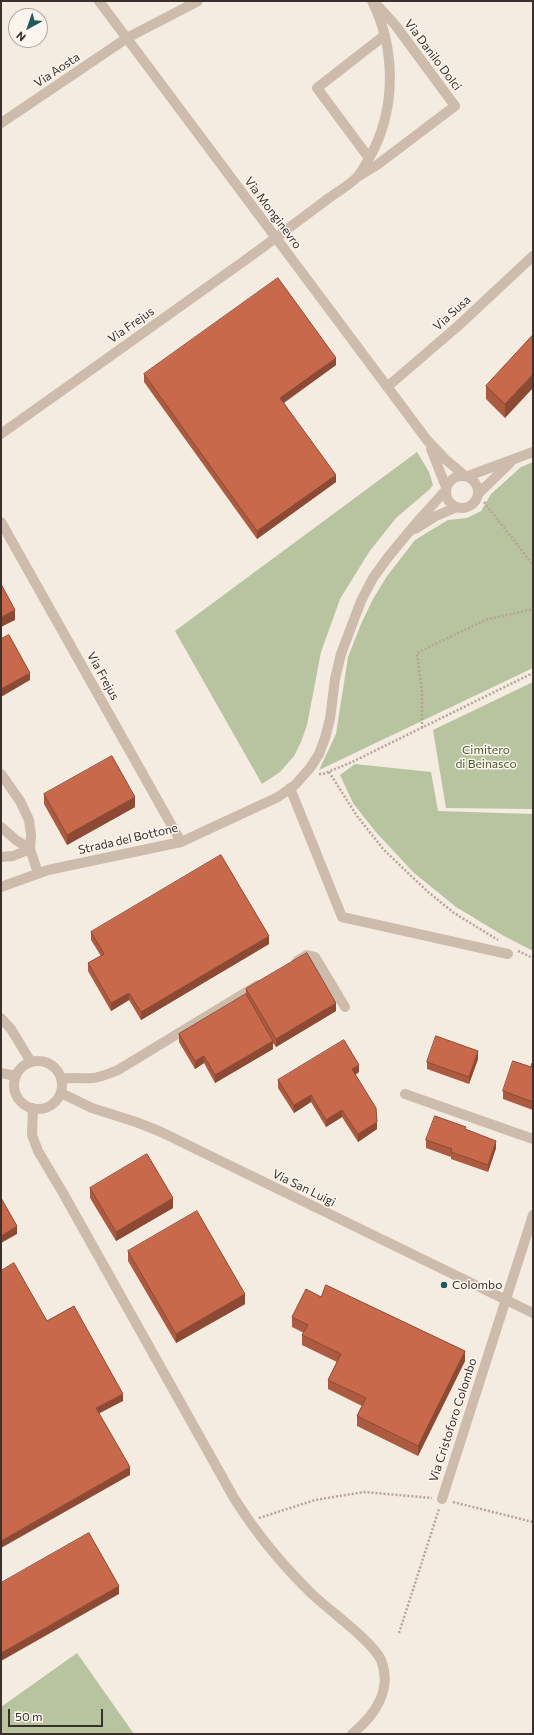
<!DOCTYPE html>
<style>
body{margin:0}
#map{position:relative;width:534px;height:1735px;overflow:hidden;background:#f4ebe1;font-family:Commissioner,sans-serif}
canvas{display:block}
.frame{position:absolute;inset:0;border:2px solid #3b302b;pointer-events:none}
.north{position:absolute;left:8px;top:8px;width:40px;height:40px;box-sizing:border-box;background:#fbf5ee;border:1px solid #aea6a0;border-radius:50%;rotate:220deg;font-size:11px;font-weight:700;line-height:16px;text-align:center;color:#3b302b}
.north::after{content:'';display:block;margin:auto;width:14px;height:18px;background:#1f5a5e;clip-path:polygon(50% 0,100% 100%,50% 72%,0 100%)}
.scale{position:absolute;left:8px;top:1709px;width:95px;height:18px;box-sizing:border-box;border:2px solid #3b302b;border-top:0;padding-left:5px;font-size:12px;line-height:14px;white-space:nowrap;color:#3b302b;-webkit-text-stroke:3px #fbf5ee;paint-order:stroke}
</style>
<div id="map">
<canvas width="534" height="1735"></canvas>
<div class="frame"></div>
<div class="north">N</div>
<div class="scale">50 m</div>
</div>
<script>
const ctx = document.querySelector('canvas').getContext('2d');
ctx.lineJoin = 'round';
function fillPath(path, color) { ctx.fillStyle = color; ctx.fill(path, 'evenodd'); }
function trace(path, color, width, dash) { ctx.strokeStyle = color; ctx.lineWidth = width; ctx.lineCap = dash ? 'butt' : 'round'; ctx.setLineDash(dash || []); ctx.stroke(path); }
function write(font, color, halo, rows, align = 'center') {
  ctx.font = font + ' Commissioner,sans-serif'; ctx.lineWidth = 3; ctx.setLineDash([]); ctx.textBaseline = 'middle'; ctx.strokeStyle = halo; ctx.fillStyle = color; for (const [text, x, y, turn = 0] of rows) {
    ctx.save(); ctx.translate(x, y); ctx.rotate((+turn || 0) * Math.PI / 180); ctx.textAlign = isNaN(turn) ? turn : align; if (halo) ctx.strokeText(text, 0, 0); ctx.fillText(text, 0, 0); ctx.restore();
  }
}
fillPath(new Path2D(`
 M417 452 429 472 433 485 430 489 396 518 369 552 340 599 321 652 307 725 301 742 294 756 280 772 262 784 175 631Z
 M533 462V668L319 770 336 734 348 657 361 624 373 599 387 576 415 540 448 520 467 518 481 511 491 494 521 467Z
 M533 682 532 809 446 808 433 730Z
 M355 764 431 772 438 811 533 814V951L504 936 456 907 413 872 375 831 353 803 340 775Z
 M77 1653 134 1734H1V1707Z`), '#b8c4a0');
trace(new Path2D(`
 M484 502 533 565
 M422 728V692L417 653 485 620 533 609
 M329 772 357 816 384 850 428 892 454 913 498 940
 M319 774H323L352 762 533 673
 M518 951 533 958
 M453 1502 533 1522
 M259 1518 315 1500 364 1492 432 1498
 M399 1633 439 1509`), '#b9a596', 2.5, [2, 2]);
trace(new Path2D(`
 M99 1 427 440 445 459 464 475
 M1 123 127 38 198 1
 M369 158 317 88 385 35
 M359 176 377 165 455 106 396 26 379 7
 M387 387 458 326 533 256
 M1 434C82 376 163 318 244 261 272 241 298 221 325 201 335 193 349 186 358 176 364 169 369 158 374 149 396 103 395 47 372 1
 M431 449 446 487
 M446 492a16 16 0 1 1 32 0a16 16 0 1 1-32 0Z
 M468 476 533 452
 M478 494 510 463
 M1 522 181 842
 M415 529 436 516 457 507
 M1 774 20 801 29 820 31 835 30 849 38 873
 M290 788 342 917 508 954
 M1 827 16 840 30 849
 M1 857 13 856 30 849
 M1 887 48 870 181 842 278 797 295 785 310 768 319 754 325 738 330 719 335 679 341 654 361 601 373 578 389 556 418 521 446 490
 M297 961 307 955 315 957 345 1007
 M1 1018 11 1029 31 1062
 M14 1085a24 24 0 1 1 48 0a24 24 0 1 1-48 0Z
 M1 1073 16 1076
 M62 1079C73 1077 82 1079 93 1078 102 1077 110 1073 118 1070L258 985
 M61 1093 92 1108 136 1122 159 1131 533 1313
 M405 1094 533 1139
 M33 1108 32 1135 38 1151 63 1193 234 1498C256 1533 283 1566 313 1595 330 1611 372 1641 381 1660 393 1690 374 1716 352 1734
 M442 1499 533 1215`), '#cdbbac', 10);
fillPath(new Path2D(`
 M533 335 505 418 486 399V386Z
 M336 365 284 403 336 482 257 539 144 382V374Z
 M44 794 135 807 67 845 44 804Z
 M91 932 269 944 141 1020 129 1000 111 1011 88 971V963L101 956 91 940Z
 M246 989 336 1011 276 1047 273 1043V1049L215 1083 204 1063 195 1069 179 1042V1034L246 995Z
 M478 1059 469 1084 427 1069V1062Z
 M533 1063V1110L503 1099V1091L531 1067Z
 M359 1072 355 1075 377 1129 358 1142 342 1117 326 1127 311 1102 294 1113 278 1088V1080Z
 M466 1130 496 1148 488 1172 451 1159V1157L426 1148V1140Z
 M90 1188 173 1208 116 1241 90 1198Z
 M128 1251 245 1304 176 1343 128 1261Z
 M321 1297 465 1361 418 1456 357 1426V1416L362 1406 328 1389V1380L337 1362 302 1345V1335L304 1333 292 1327V1317Z`), '#ac5a40');
fillPath(new Path2D(`
 M336 358V365L280 405V398Z
 M533 374V388L505 418V404Z
 M336 475V482L257 539V531Z
 M15 610V620L1 627V617Z
 M30 673V680L1 697V689Z
 M135 797V807L67 845V835Z
 M269 936V944L141 1020V1012Z
 M129 993V1000L111 1011V1003Z
 M336 1003V1011L276 1047V1039Z
 M273 1041V1049L215 1083V1075Z
 M478 1051V1059L469 1084V1077Z
 M204 1056V1063L195 1069V1061Z
 M359 1065V1072L352 1077V1069Z
 M311 1095V1102L294 1113V1105Z
 M342 1110V1117L326 1127V1120Z
 M377 1122V1129L358 1142V1134Z
 M496 1141V1148L488 1172V1165Z
 M173 1198V1208L116 1241V1232Z
 M17 1226V1234L1 1243V1236Z
 M245 1294V1304L176 1343V1334Z
 M465 1351V1361L418 1456V1446Z
 M123 1394V1401L96 1415V1408Z
 M130 1467V1475L1 1548V1541Z
 M119 1586V1594L1 1661V1653Z`), '#8c4a34');
const building = new Path2D(`
 M278 278 336 358 280 398 336 475 257 531 144 374Z
 M533 335V374L505 404 486 386Z
 M1 584 15 610 1 617Z
 M9 635 30 673 1 689V639Z
 M112 756 135 797 67 835 44 794Z
 M221 855 269 936 141 1012 129 993 111 1003 88 963 104 954 91 932Z
 M307 953 336 1003 276 1039 246 989Z
 M246 994 273 1041 215 1075 204 1056 195 1061 179 1034Z
 M436 1036 478 1051 469 1077 427 1062Z
 M344 1040 359 1065 352 1069 376 1108 377 1122 358 1134 342 1110 326 1120 311 1095 294 1105 278 1080Z
 M513 1061 531 1067 532 1063H533V1102L503 1091Z
 M435 1116 466 1127 465 1129 496 1141 488 1165 451 1152 452 1149 426 1140Z
 M147 1154 173 1198 116 1232 90 1188Z
 M1 1198 17 1226 1 1236Z
 M197 1211 245 1294 176 1334 128 1251Z
 M14 1263 47 1321 74 1306 123 1394 96 1408 130 1467 1 1541V1271Z
 M326 1285 465 1351 418 1446 357 1416 366 1398 328 1380 341 1354 302 1335 308 1325 292 1317 306 1289 321 1297Z
 M89 1533 119 1586 1 1653V1583Z`);
fillPath(building, '#c8694b');
trace(building, '#8c4a34', 1);
for (const [x, y, r, color] of [
 [444,1285,4,"#1f5a5e"]
]) { const dot = new Path2D(); dot.arc(x, y, r, 0, 2 * Math.PI); ctx.fillStyle = color; ctx.fill(dot); trace(dot, '#fbf5ee', 1.5); }
write('12px', '#3b302b', '#fbf5ee', [
 ["Via Danilo Dolci",433,55,53],
 ["Via Aosta",57,70,-34],
 ["Via Monginevro",273,213,53],
 ["Via Susa",452,313,-42],
 ["Via Frejus",131,325,-35],
 ["Via Frejus",103,676,61],
 ["Strada del Bottone",128,839,-13],
 ["Via San Luigi",304,1188,26],
 ["Via Cristoforo Colombo",453,1420,-72]
]);
write('12px', '#4a5a2e', '#fbf5ee', [
 ["Cimitero",486,750],
 ["di Beinasco",486,764]
]);
write('12px', '#3b302b', '#fbf5ee', [
 ["Colombo",452,1285]
], 'left');
</script>
